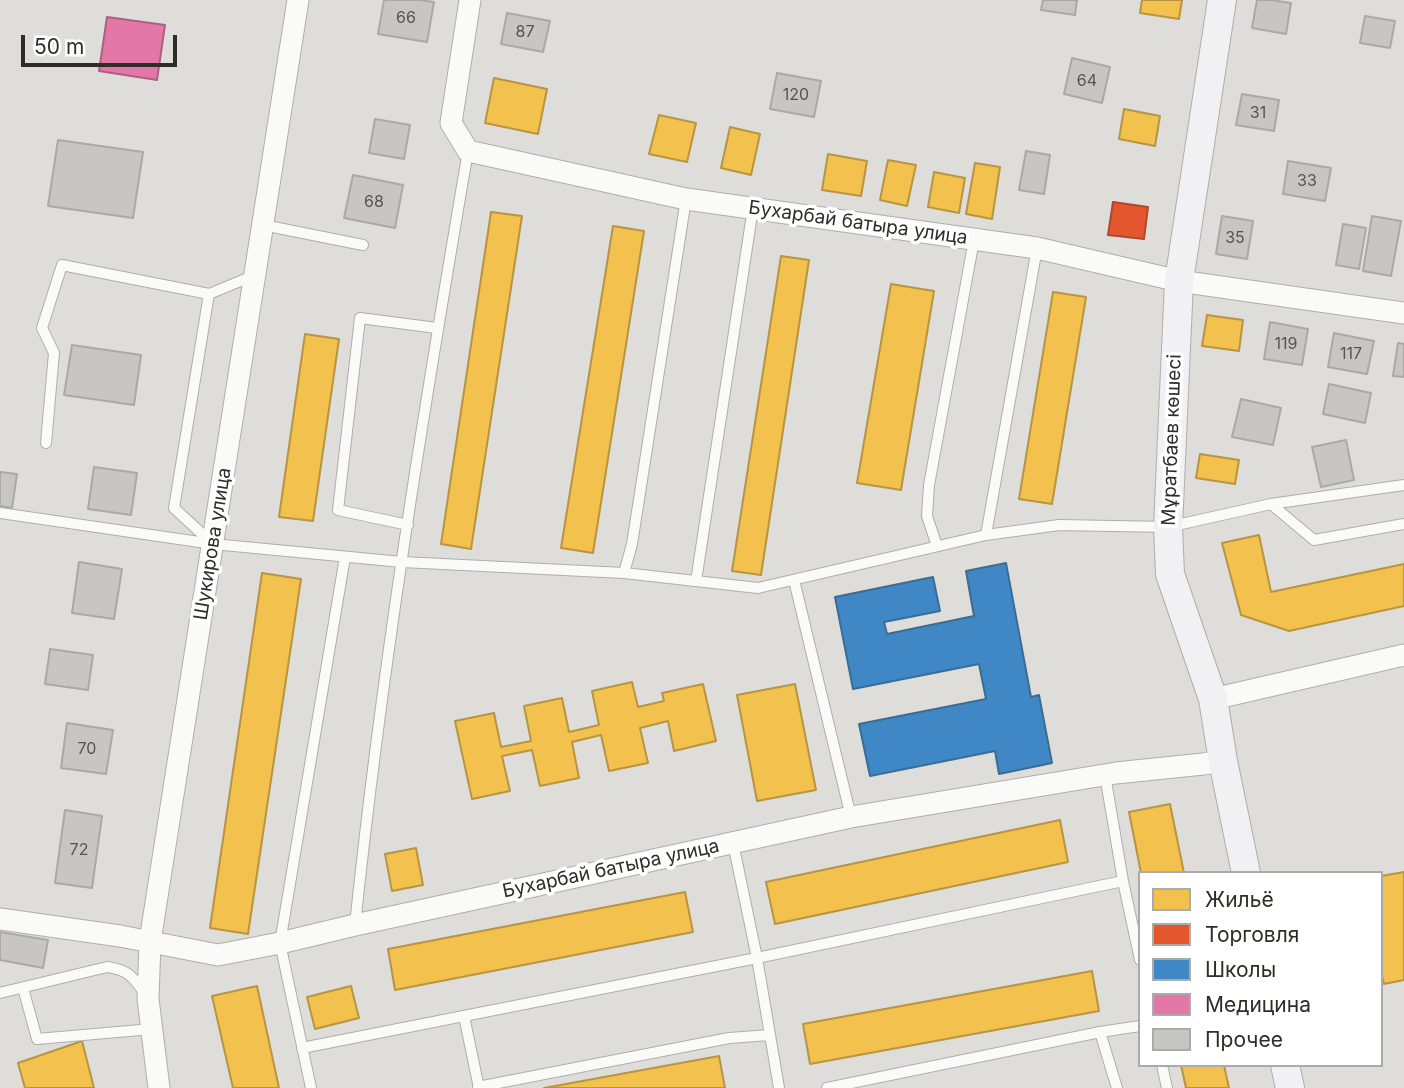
<!DOCTYPE html>
<meta charset="utf-8">
<style>
body{margin:0}
#map{position:relative;width:1404px;height:1088px;overflow:hidden;background:#deddd9;font-family:Inter,sans-serif}
canvas{display:block}
.legend{position:absolute;left:1138px;top:871px;width:245px;height:196px;box-sizing:border-box;background:#fff;border:2px solid #ababaa;margin:0;padding:9px 12px;list-style:none;font-size:21px;color:#2e2d2a}
.legend li{display:flex;align-items:center;gap:14px;height:35px}
.legend b{width:35px;border:2px solid #ababaa}
.scale{position:absolute;left:21px;top:35px;width:156px;height:32px;box-sizing:border-box;border:4px solid #2e2d2a;border-top:0;padding-left:9px;font-size:21px;line-height:24px;white-space:nowrap;color:#2e2d2a;-webkit-text-stroke:5px #fff;paint-order:stroke}
</style>
<div id="map">
<canvas width="1404" height="1088"></canvas>
<ul class="legend">
<li><b style="height:19px;background:#f2c14e"></b>Жильё</li>
<li><b style="height:19px;background:#e4572e"></b>Торговля</li>
<li><b style="height:19px;background:#3f88c5"></b>Школы</li>
<li><b style="height:19px;background:#e377a8"></b>Медицина</li>
<li><b style="height:19px;background:#c7c6c3"></b>Прочее</li>
</ul>
<div class="scale">50 m</div>
</div>
<script>
const ctx = document.querySelector('canvas').getContext('2d');
ctx.lineJoin = 'round';
function fillPath(path, color) { ctx.fillStyle = color; ctx.fill(path, 'evenodd'); }
function trace(path, color, width, dash) { ctx.strokeStyle = color; ctx.lineWidth = width; ctx.lineCap = dash ? 'butt' : 'round'; ctx.setLineDash(dash || []); ctx.stroke(path); }
function write(font, color, halo, rows, align = 'center') {
  ctx.font = font + ' Inter,sans-serif'; ctx.lineWidth = 7; ctx.setLineDash([]); ctx.textBaseline = 'middle'; ctx.strokeStyle = halo; ctx.fillStyle = color; for (const [text, x, y, turn = 0] of rows) {
    ctx.save(); ctx.translate(x, y); ctx.rotate((+turn || 0) * Math.PI / 180); ctx.textAlign = isNaN(turn) ? turn : align; if (halo) ctx.strokeText(text, 0, 0); ctx.fillText(text, 0, 0); ctx.restore();
  }
}
const homes = new Path2D(`
 M1142 0H1182L1179 19 1140 13Z
 M494 78 547 89 538 134 485 123Z
 M1124 109 1160 116 1155 146 1119 139Z
 M659 115 696 123 687 162 649 154Z
 M730 127 760 134 751 175 721 168Z
 M828 154 867 161 861 196 822 190Z
 M888 160 916 165 907 206 880 200Z
 M975 163 1000 167 992 219 966 214Z
 M934 172 965 178 959 213 928 207Z
 M491 212 522 216 471 549 441 544Z
 M613 226 644 231 593 553 561 548Z
 M781 256 809 260 761 575 732 571Z
 M891 284 934 291 901 490 857 483Z
 M1053 292 1086 297 1052 504 1019 499Z
 M1207 315 1243 320 1239 351 1202 346Z
 M305 334 339 339 313 521 279 517Z
 M1200 454 1239 460 1235 484 1196 478Z
 M1259 535 1271 592 1404 564V606L1289 631 1241 615 1222 543Z
 M262 573 301 579 248 934 210 928Z
 M632 682 638 707 664 701 662 693 703 684 716 741 674 751 668 721 640 728 648 763 609 771 601 735 572 742 579 778 540 786 532 750 502 756 510 791 472 799 455 721 494 713 501 747 531 741 524 706 562 698 569 732 599 725 592 691Z
 M795 684 816 790 757 801 737 695Z
 M1170 804 1184 873H1141L1129 812Z
 M1060 820 1068 862 775 924 766 882Z
 M416 848 423 885 392 891 385 854Z
 M1404 872V980L1384 984 1381 972V876Z
 M685 892 693 932 395 990 388 949Z
 M1092 971 1099 1011 810 1064 803 1024Z
 M257 986 279 1088H233L212 996Z
 M351 986 359 1018 315 1029 307 997Z
 M82 1041 94 1088H25L18 1063Z
 M719 1056 725 1088H544Z
 M1181 1065H1224L1229 1088H1186Z`);
fillPath(homes, '#f2c14e');
trace(homes, '#b79543', 2);
const shops = new Path2D(`
 M1113 202 1148 207 1144 239 1108 235Z`);
fillPath(shops, '#e4572e');
trace(shops, '#ad4a2d', 2);
const schools = new Path2D(`
 M1006 563 1031 697 1039 695 1052 763 999 774 995 751 870 776 859 724 986 699 979 664 853 689 835 597 933 577 940 611 884 622 887 634 974 616 966 571Z`);
fillPath(schools, '#3f88c5');
trace(schools, '#3a6d96', 2);
const health = new Path2D(`
 M107 17 165 25 157 80 99 71Z`);
fillPath(health, '#e377a8');
trace(health, '#ad6182', 2);
const building = new Path2D(`
 M384 0H420L434 2 427 42 378 34Z
 M1043 0H1077L1075 15 1041 10Z
 M1257 0H1271L1291 3 1286 34 1252 28Z
 M507 13 550 21 543 52 501 44Z
 M1365 16 1395 21 1390 48 1360 43Z
 M1072 58 1110 67 1102 103 1064 94Z
 M777 73 821 81 814 117 770 109Z
 M1242 94 1279 100 1274 131 1236 125Z
 M375 119 410 125 404 159 369 153Z
 M58 140 143 152 133 218 48 206Z
 M1026 151 1050 155 1044 194 1019 190Z
 M1288 161 1331 168 1325 201 1283 194Z
 M353 175 403 185 395 228 344 218Z
 M1222 216 1253 221 1247 259 1216 254Z
 M1372 216 1401 221 1391 276 1363 271Z
 M1343 224 1366 228 1359 269 1336 265Z
 M1270 322 1308 329 1302 365 1264 359Z
 M1334 333 1374 341 1367 374 1328 367Z
 M1398 343 1404 344V377L1393 376Z
 M72 345 141 355 134 405 64 395Z
 M1329 384 1371 393 1365 423 1323 414Z
 M1241 399 1281 408 1273 445 1232 437Z
 M1346 440 1354 480 1321 487 1312 447Z
 M94 467 137 473 131 515 88 509Z
 M0 472 17 474 12 508 0 506Z
 M79 562 122 569 114 619 72 613Z
 M50 649 93 655 88 690 45 684Z
 M67 723 113 730 106 774 61 768Z
 M65 810 102 816 92 888 55 883Z
 M0 932 48 940 43 968 0 960Z`);
fillPath(building, '#c7c6c3');
trace(building, '#aaa9a6', 2);
const lane = new Path2D(`
 M263 225 363 245
 M46 443 54 353 42 328 62 265 209 294
 M1271 504 1314 540 1404 524
 M0 513 213 544 402 562 624 573 758 588 986 535 1059 525 1168 527 1271 504 1404 485
 M408 525 338 510 360 318 437 328
 M986 535 1037 248
 M213 544 174 508 209 294 255 275
 M937 546 927 516 929 485 974 240
 M624 573 632 544 686 199
 M794 580 851 817
 M696 581 753 208
 M1105 775 1123 881 1140 960
 M733 843 757 958 779 1088
 M355 925C382 666 424 408 468 151
 M23 988 37 1039 152 1029
 M0 993 107 967C129 970 133 977 145 994
 M464 1016 479 1088
 M1100 1032 1117 1088
 M302 1048 757 958 1123 881
 M1162 1065 1167 1088
 M478 1087 729 1038 770 1035
 M311 1088 280 943 345 557
 M827 1088 1100 1032 1140 1026`);
const street = new Path2D(`
 M470 0 451 123 468 151 686 199 1037 248 1179 281 1404 313
 M1213 699 1404 655
 M0 919 120 936 218 955 280 943 355 925 851 817 1116 773 1203 764 1223 761
 M159 1088 148 999 150 941 298 0`);
const secondary = new Path2D(`
 M1222 0 1179 281 1168 527 1170 574 1213 699 1223 761 1246 873
 M1285 1065 1290 1088`);
trace(lane, '#afaeaa', 12);
trace(street, '#afaeaa', 23);
trace(secondary, '#afaeaa', 30);
trace(lane, '#fafaf9', 10);
trace(street, '#fafaf9', 21);
trace(secondary, '#f1f0f2', 28);
write('16px', '#555451', null, [
 ["66",406,18],
 ["87",525,32],
 ["64",1087,81],
 ["120",796,95],
 ["31",1258,113],
 ["33",1307,181],
 ["68",374,202],
 ["35",1235,238],
 ["119",1286,344],
 ["117",1351,354],
 ["70",87,749],
 ["72",79,850]
]);
write('19px', '#2e2d2a', '#fff', [
 ["Бухарбай батыра улица",858,223,8],
 ["Мұратбаев көшесі",1172,440,-88],
 ["Шукирова улица",213,544,-81],
 ["Бухарбай батыра улица",611,869,-12]
]);
</script>
